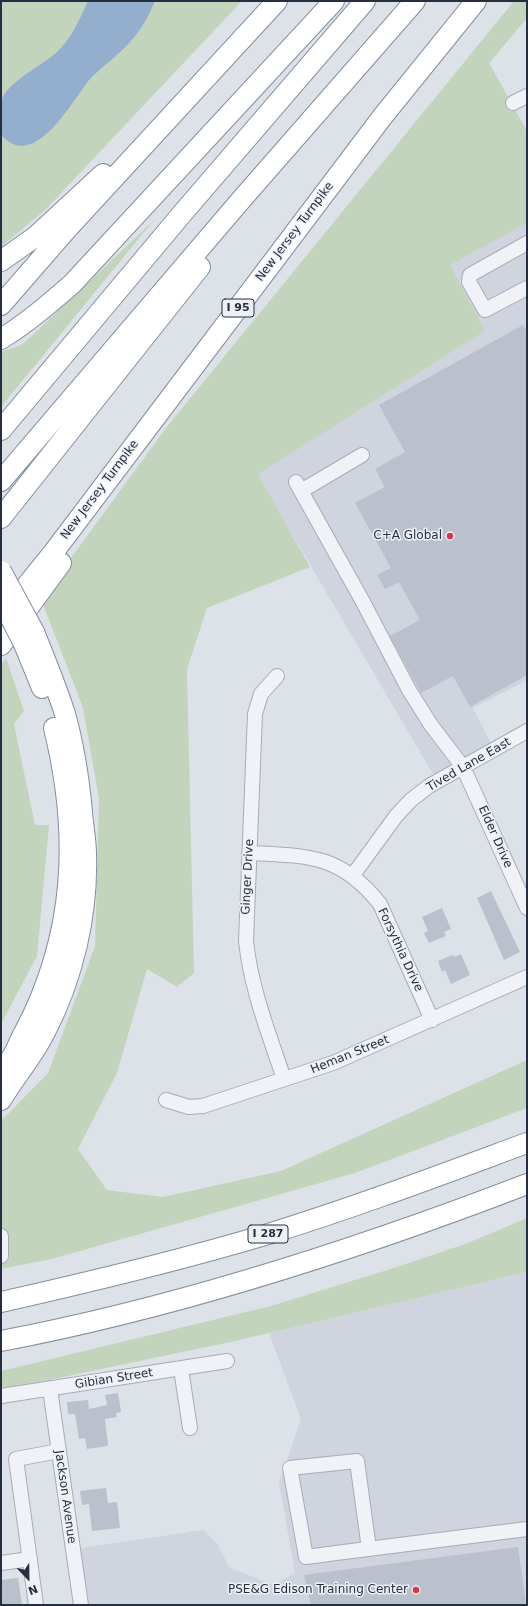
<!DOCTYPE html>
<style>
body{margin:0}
#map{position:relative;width:528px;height:1606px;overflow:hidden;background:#dde2e9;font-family:"DejaVu Sans",sans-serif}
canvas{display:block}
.frame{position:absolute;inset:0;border:2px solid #252f41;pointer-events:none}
.north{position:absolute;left:8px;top:1558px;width:40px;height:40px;-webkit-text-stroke:3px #edf1f6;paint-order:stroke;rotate:158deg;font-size:11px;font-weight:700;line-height:16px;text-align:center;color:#252f41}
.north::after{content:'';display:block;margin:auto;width:14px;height:18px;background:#252f41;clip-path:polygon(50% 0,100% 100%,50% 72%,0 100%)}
</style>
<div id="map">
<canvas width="528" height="1606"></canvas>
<div class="frame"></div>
<div class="north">N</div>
</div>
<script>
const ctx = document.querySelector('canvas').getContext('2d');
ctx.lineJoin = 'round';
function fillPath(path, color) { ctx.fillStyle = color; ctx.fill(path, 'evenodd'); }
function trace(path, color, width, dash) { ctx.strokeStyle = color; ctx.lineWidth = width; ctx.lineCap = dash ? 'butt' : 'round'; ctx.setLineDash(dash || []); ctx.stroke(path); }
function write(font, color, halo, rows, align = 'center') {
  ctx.font = font + ' "DejaVu Sans",sans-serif'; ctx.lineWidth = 3; ctx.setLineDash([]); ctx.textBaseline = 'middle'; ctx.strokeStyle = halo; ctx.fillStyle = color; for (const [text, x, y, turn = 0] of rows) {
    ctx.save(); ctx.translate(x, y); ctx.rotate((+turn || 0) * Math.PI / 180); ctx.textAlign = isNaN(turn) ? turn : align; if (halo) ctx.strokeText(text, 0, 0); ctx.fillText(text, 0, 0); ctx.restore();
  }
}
fillPath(new Path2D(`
 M527 223V680L473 708 493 747 437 781 257 474 485 331 449 265Z
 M527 1272V1605H76L68 1550 203 1530 217 1543 229 1567 273 1585 295 1573 279 1483 301 1419 269 1333Z`), '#cfd4de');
fillPath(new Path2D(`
 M1 1H242L45 210 1 247Z
 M514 1H527V18L489 63 527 131V223L450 265 485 331 258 474 310 567 207 608 187 669 194 973 177 987 147 969 117 1073 78 1149 107 1190 163 1197 281 1171 527 1060V1108L355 1173 52 1259 1 1269V1121L48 1073 95 946 99 799 83 708 41 599 166 428Z
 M154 220 1 407V352L23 344Z
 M6 658 24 711 14 724 35 825H49L37 956 1 1024V665Z
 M527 1218V1272L235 1341 1 1390V1371L271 1306 400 1266 468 1243Z`), '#c3d4bd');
fillPath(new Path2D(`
 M88 1H155C149 16 141 30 130 42 118 56 102 66 90 79 75 97 41 160 11 143 5 139 1 137 1 130 1 120 0 106 3 97 11 80 43 65 57 52 71 39 80 19 88 1Z`), '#94aecd');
fillPath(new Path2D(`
 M523 325 527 332V675L470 707 453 676 421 693 390 636 420 620 399 582 385 589 377 575 391 568 355 503 385 487 375 469 405 452 379 405Z
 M491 891 520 952 504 960 477 898Z
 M442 908 451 929 444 932 446 936 429 943 424 933 428 931 422 917Z
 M461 954 470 975 451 984 445 970 442 972 438 961 453 955 454 957Z
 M118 1393 121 1412 116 1413 117 1417 105 1419 108 1446 87 1449 85 1438 79 1439 75 1414H68L67 1402 88 1400 89 1409 107 1405 105 1395Z
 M106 1488 108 1503 117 1502 120 1528 92 1531 89 1504 82 1505 80 1491Z
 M518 1547 526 1605H311L304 1575Z
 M18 1578 22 1605H1V1580Z`), '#bac0cc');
const minor = new Path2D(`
 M513 103 527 96
 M527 243 470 275 469 282 485 310 527 288
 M296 482 363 602 409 690 431 725 463 767 527 908
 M301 491 362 455
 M277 676 261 694 255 714 246 941C251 989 269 1034 284 1079
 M249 853C309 856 340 854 380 904L432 1020
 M353 875 396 816 411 800 429 786 527 731
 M166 1100 189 1107 203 1106 333 1063 527 977
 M1 1236V1256
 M181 1369 190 1428
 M50 1389 81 1605
 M1 1396 227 1361
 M369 1549 357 1461 290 1468 306 1557 336 1553 527 1529
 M1 1563 30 1559
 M36 1605 16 1459 59 1451`);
const highway = new Path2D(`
 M1 261 35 237 103 174
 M1 305 67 229 277 1
 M1 339C27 323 49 304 72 284L334 1
 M1 430 181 215 365 1
 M1 481 241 200 415 1
 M1 518 200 267
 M6 611 53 553 383 116 476 1
 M24 644 42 688
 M1 645 61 563
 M1 1072C6 1066 11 1059 15 1052 18 1046 20 1039 24 1033 76 935 80 834 54 728
 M1 1100C15 1077 33 1056 45 1032 73 978 88 915 86 854 86 840 83 826 82 812 79 779 74 746 65 714 56 686 45 659 34 632
 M1 1302C90 1282 178 1261 265 1235 353 1208 440 1175 527 1143
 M1 1341C179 1307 358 1249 527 1184`);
trace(minor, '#a6acb7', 16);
trace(highway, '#838ea1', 22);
trace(minor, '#f0f2f7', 14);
trace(highway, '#fff', 20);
const highwayBridge = new Path2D(`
 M1 571 34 632
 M1 599 24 644`);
trace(highwayBridge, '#838ea1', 22, []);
trace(highwayBridge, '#fff', 20);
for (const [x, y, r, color] of [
 [450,536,4,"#dc3449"],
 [416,1590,4,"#dc3449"]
]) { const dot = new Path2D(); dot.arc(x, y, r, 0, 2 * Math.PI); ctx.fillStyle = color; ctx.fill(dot); trace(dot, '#edf1f6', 1.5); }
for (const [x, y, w] of [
 [238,308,32],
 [268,1234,40]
]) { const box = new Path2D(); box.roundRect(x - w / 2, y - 9, w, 18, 3); ctx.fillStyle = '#edf1f6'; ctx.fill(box); trace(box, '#252f41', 1); }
write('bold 11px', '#252f41', null, [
 ["I 95",238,308],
 ["I 287",268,1234]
]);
write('12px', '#252f41', '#edf1f6', [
 ["New Jersey Turnpike",295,232,-53],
 ["New Jersey Turnpike",100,490,-53],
 ["Tived Lane East",469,765,-30],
 ["Elder Drive",495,837,66],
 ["Ginger Drive",248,877,-87],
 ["Forsythia Drive",400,950,65],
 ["Heman Street",350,1055,-22],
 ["Gibian Street",114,1379,-9],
 ["Jackson Avenue",65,1497,82]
]);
write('12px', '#252f41', '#edf1f6', [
 ["C+A Global",442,536],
 ["PSE&G Edison Training Center",408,1590]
], 'right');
</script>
